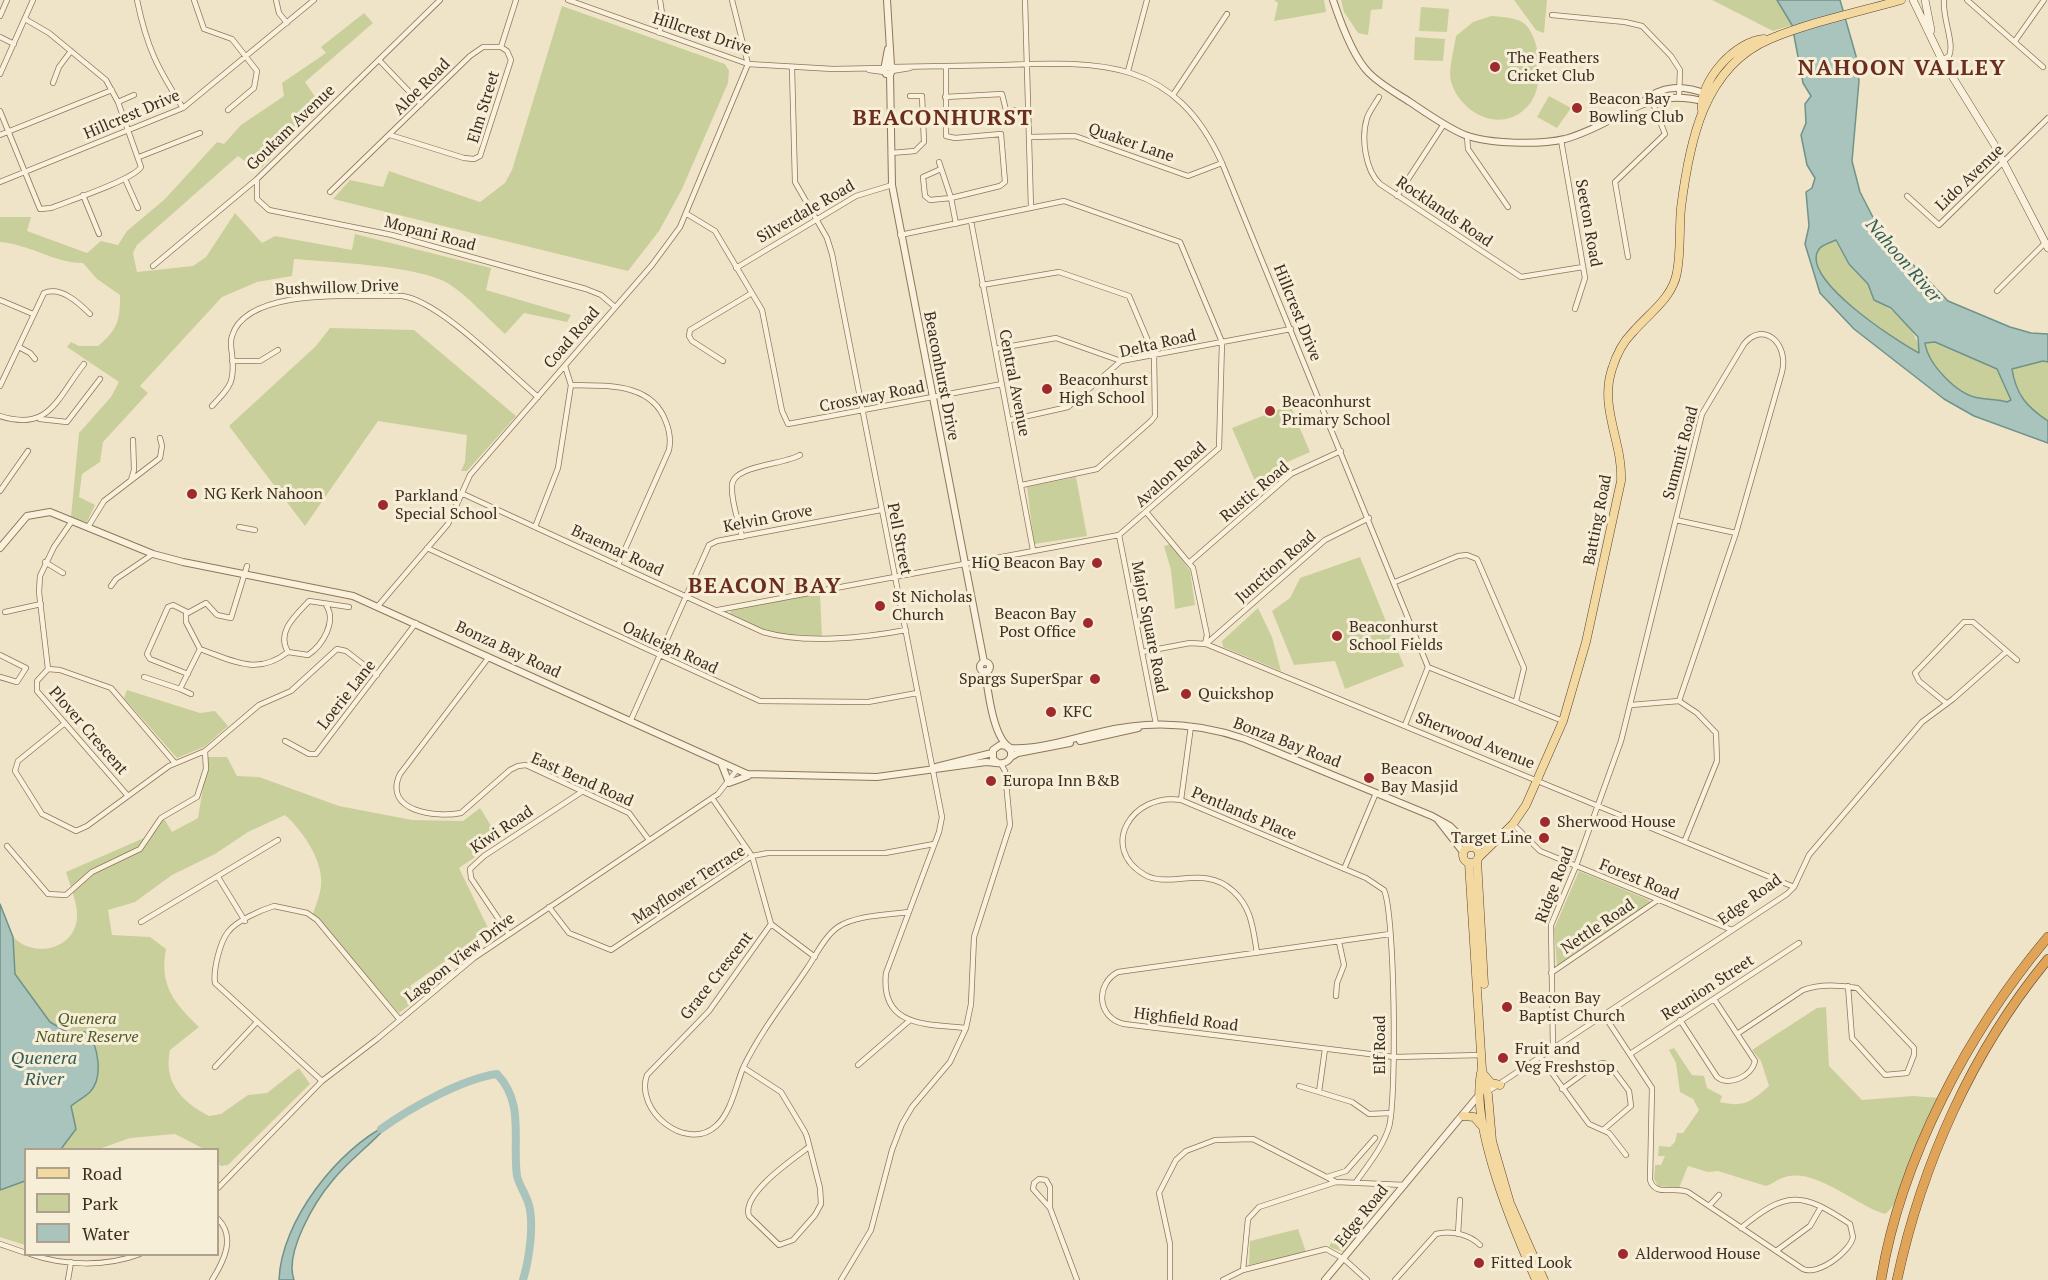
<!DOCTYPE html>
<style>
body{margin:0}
#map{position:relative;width:2048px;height:1280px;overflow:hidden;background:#f0e4c8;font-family:"PT Serif",serif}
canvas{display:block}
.legend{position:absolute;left:24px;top:1148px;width:195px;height:108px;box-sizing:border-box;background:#f7eed8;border:2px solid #ada18e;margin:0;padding:8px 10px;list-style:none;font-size:18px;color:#3d2e20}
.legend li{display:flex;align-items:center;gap:12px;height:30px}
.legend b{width:30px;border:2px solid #ada18e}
</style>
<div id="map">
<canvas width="2048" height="1280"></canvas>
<ul class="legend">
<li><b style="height:8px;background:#f3d9a0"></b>Road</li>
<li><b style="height:16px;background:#c9cf9b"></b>Park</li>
<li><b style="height:16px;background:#a9c4bc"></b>Water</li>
</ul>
</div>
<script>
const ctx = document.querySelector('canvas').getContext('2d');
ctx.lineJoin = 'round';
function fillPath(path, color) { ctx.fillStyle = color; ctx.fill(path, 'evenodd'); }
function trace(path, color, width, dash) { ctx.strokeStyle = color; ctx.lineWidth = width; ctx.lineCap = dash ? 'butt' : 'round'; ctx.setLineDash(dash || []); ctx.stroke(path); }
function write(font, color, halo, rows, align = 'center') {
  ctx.font = font + ' "PT Serif",serif'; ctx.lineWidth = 6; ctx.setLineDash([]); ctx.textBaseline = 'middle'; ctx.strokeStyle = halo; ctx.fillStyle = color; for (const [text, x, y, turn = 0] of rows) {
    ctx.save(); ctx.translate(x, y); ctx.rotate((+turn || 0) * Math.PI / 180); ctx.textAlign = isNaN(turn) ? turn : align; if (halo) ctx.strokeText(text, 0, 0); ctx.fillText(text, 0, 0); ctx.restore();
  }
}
fillPath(new Path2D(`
 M1274 0H1324L1326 12 1274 21 1278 3Z
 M1341 0H1383L1382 9 1371 10 1368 35 1358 33 1344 12Z
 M1514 0H1547L1544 33 1536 30Z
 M1712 0H1777L1792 25 1773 31Z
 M562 6 725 64 729 71 728 83 682 189 659 231 628 271 333 199 350 180 383 187 389 171 480 202 505 183 512 170Z
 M1421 7 1449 9 1447 32 1419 31Z
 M364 13 373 23 305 82 322 107 258 171 238 156 137 245 133 253 137 272 193 266 206 257 235 213 262 243 275 236 352 250 355 234 491 268 486 290 571 315 567 322 524 313 505 334C487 318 469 297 449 284 422 266 329 262 294 259L292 276 257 282 222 297 140 386 148 393 103 442 100 462 82 474 79 497 95 505 87 522 71 517 79 433 111 397 119 382 67 347 71 342 79 346H98C118 329 120 321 120 295L97 279 83 263C54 263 29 244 0 242V217H31L27 231 87 253 101 241 118 245 127 231 165 199 217 142 224 144 241 125 284 96 282 83 326 53 321 47Z
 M1491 16C1502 17 1518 17 1526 25 1542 43 1545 90 1527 107 1501 134 1461 114 1451 82 1448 69 1454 50 1456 36L1473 22Z
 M1415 37 1445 39 1443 61 1414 60Z
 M1549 96 1571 108 1557 128 1537 117Z
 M1835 240 1849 264 1868 284 1874 300C1897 311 1917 328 1920 354 1902 343 1786 271 1822 245 1826 243 1832 242 1835 240Z
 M330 328 414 330 516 416 467 471H461L465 462 467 435 378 421 305 526 229 426 316 346Z
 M1935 342 1997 369 2011 400 2008 402C1998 399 1990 400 1979 398 1957 395 1928 364 1924 343Z
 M2043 361 2048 362V421C2027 407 2016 395 2012 368Z
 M1290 405 1310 452 1283 464 1284 469 1255 481 1232 428Z
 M1076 477 1087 536 1034 544 1027 487Z
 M1171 544 1190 571 1195 605 1175 609 1171 570 1164 546Z
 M1360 557 1404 666 1345 689 1335 661 1294 665 1272 611 1290 598 1300 578Z
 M820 594 822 636 771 633 730 614 731 611 738 608Z
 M1258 608 1272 637 1281 671 1223 647 1222 641Z
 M127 690 200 713 215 711 228 726 204 747 177 758 124 698Z
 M208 757H227L237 776 259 777 339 806 412 820 463 821 480 808 500 840 459 868 489 930 410 986 419 998 399 1013 313 914C316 905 320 895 321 886 324 861 302 830 285 815L248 832 215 854 172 875 135 902 108 910 112 935 150 937 166 949C159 985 174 1003 199 1027L170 1050C163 1082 182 1102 209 1116L221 1114 248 1095 267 1093 299 1068 310 1084 228 1165 221 1166 218 1163V1150L204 1149 175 1134 130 1138 99 1149 26 1150 25 1245 0 1237V904C5 914 6 929 14 938 37 960 79 947 77 913 76 899 70 885 66 872L144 838 162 815 172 832 198 818Z
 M1579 871 1649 900 1650 903 1557 966 1554 929Z
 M1826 1007 1829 1066 1862 1100 1913 1096 1939 1098C1930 1121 1903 1204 1885 1214 1855 1205 1813 1165 1782 1178 1777 1180 1772 1184 1766 1186L1718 1171 1708 1172 1688 1166 1679 1188 1658 1186 1654 1179 1655 1165H1661L1665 1156H1658L1659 1146 1670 1147 1675 1142 1677 1133H1683L1699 1110 1693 1099 1680 1092 1676 1063 1669 1050 1674 1048 1692 1075 1704 1076 1707 1088 1722 1096 1720 1102C1744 1108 1752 1101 1769 1086L1761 1061 1752 1050 1817 1008Z
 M1298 1229 1306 1252 1249 1265 1250 1241Z
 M1357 1234 1358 1236 1344 1252 1329 1247 1332 1241Z`), '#c9cf9b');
const water = new Path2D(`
 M1777 0H1840L1856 56 1859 81 1852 161 1860 192 1879 229 1948 301 2010 327 2031 333 2048 334V362L2043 361 2012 369C2016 395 2027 407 2048 421V443L1974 416 1944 399 1854 329 1820 293 1805 244 1809 226 1806 192 1812 188 1815 178 1807 165 1801 135 1806 123 1805 104 1811 96 1803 83 1792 25ZM1836 240 1849 264 1868 284 1874 300 1891 308 1918 337 1919 353C1898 342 1798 278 1819 249 1823 244 1830 243 1836 240ZM1935 342 1997 369 2011 400 2007 402C1998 399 1990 400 1979 398 1957 395 1928 364 1925 343Z
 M0 904 13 937 15 974 50 1022 67 1032H87C98 1045 104 1077 90 1092 85 1097 77 1101 71 1106L76 1129 61 1149 26 1150 25 1181 0 1190Z
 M389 1124C372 1144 350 1159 333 1180 315 1201 284 1253 294 1280H279C281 1221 338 1149 389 1124Z`);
fillPath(water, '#a9c4bc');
trace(water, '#6f938a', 1.5);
trace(new Path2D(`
 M381 1129C410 1108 462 1079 497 1074 525 1103 512 1140 517 1176 519 1185 525 1193 528 1202 535 1222 529 1260 523 1280`), '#a9c4bc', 8);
const minor = new Path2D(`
 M137 0C147 48 157 67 183 108
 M194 0 204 29 232 39 257 71 254 88 228 110
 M276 0 279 13 287 23
 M568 0 748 64 833 69 884 68
 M1025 0 1031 208
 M1967 0 2043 67
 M1552 15 1625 22 1642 26 1671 56 1680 70 1679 97
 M0 16 7 0
 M659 33 663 20 660 0
 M0 37 14 44
 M2015 41 2044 0
 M379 60 421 104
 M1942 60 1949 56C1955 44 1942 17 1944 0
 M892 67C928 66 965 66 1002 65 1102 61 1175 59 1222 163L1428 667 1563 721
 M792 68 795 182 827 238 832 254 942 817 939 832 886 973C880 1028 928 1024 966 1028
 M869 70 884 72
 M892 71 910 68
 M1128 71 1147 0
 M0 74 33 0
 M53 83 59 67 71 51
 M1173 95 1227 14
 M945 97 1002 94 1006 110H1015
 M1379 97C1375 104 1370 110 1367 118 1361 137 1365 170 1380 184L1521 277 1583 267
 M118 102 134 95
 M0 111 40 209 51 208C69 201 133 180 141 167L118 102 106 80 49 33 25 19
 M0 135 112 90
 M390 135 464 158 474 159 480 156 511 60 507 51 501 47
 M1467 136 1468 149 1508 207
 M1029 137 1075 136 1188 176 1222 163
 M1561 140 1585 278 1575 309
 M891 153 915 151 924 142 922 96H910
 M139 157 200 133
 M939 162 951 198 1000 186 1005 182 1001 134 955 138 946 136V67
 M941 169 923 177 925 196 930 200 951 198 956 224
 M125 179 138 208
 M257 179V199L269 210 392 235 586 289 601 295 615 307
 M0 182 183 108 314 0
 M330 192 470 56 483 47H501L516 0
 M83 195 99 234
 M1397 196 1444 124
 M1907 196 1939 225 2048 118
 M687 214 715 231 762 310 782 411 788 424 1002 384
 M971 221 1033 550
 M1628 257 1615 182 1665 134 1652 101
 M153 266 257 179 440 0
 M736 268 856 196 892 185
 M982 285 1059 272 1129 296 1154 355 1155 416 1151 421 1097 469 1022 485
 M1997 291 2045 243
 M0 300 33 314
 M19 347 30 353 35 359
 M995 349 1056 338 1121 361
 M232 361H260L278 350
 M723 361 692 341 689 336 690 330 752 293
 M571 385C606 386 652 382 666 422 670 432 671 440 669 450L618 565
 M0 386 44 293C61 286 79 303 90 314
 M212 406C231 386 235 382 232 354 231 348 230 342 232 336 247 286 360 297 402 296 440 301 506 370 538 397
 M0 416C50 432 57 398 84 364
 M40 419 67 422 100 379
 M1010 420 1068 407 1121 361 1291 329
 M131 480 134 470 133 440
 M0 491 28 451
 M461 493 763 632C804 644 864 638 906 630
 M1147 513 1193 568 1207 635 1205 644
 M1676 520 1736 533
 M88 527 104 501 160 458 162 446 160 438
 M239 527 255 530
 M535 527 558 468 571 385 565 366
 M1119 535 1156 724
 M742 537C739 521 731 503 732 486 732 465 784 465 800 455
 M427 548 760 701 868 702 917 693
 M45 562 63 573
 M1190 562 1291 474 1341 451
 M247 566 231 618 217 615 206 603 186 614V622L200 649C234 661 257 676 288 652L308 655C323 645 337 621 326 605
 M1395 582 1458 556 1467 555 1477 559 1524 668 1516 701
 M111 586 116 579 153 554
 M378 606 448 524 470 475 652 265 680 227 748 64 732 0
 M718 610 1119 535 1219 448 1222 342 1180 242 1064 201 900 235
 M5 612 41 604
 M187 612 173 605 168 607 147 654 150 659 188 674
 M1206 644 1325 540 1369 518
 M288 652C276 632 295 616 309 601L349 607
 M1142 652 1190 643 1206 644 1794 887
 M0 655 26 668 17 682 0 677
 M489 657 400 774C382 812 438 818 461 813L510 770 518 766 526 765 629 813 649 840
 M48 669 39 592 40 576 54 547 72 521
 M144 677 180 689 200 649
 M180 689 191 694
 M1946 703 1919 681 1915 673 1964 622H1973L2017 660
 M1631 705 1679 701 1697 713 1716 733 1717 761 1685 840
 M630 722 709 545 717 541 881 510
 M65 723 18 761 15 771 42 814 76 831 87 826 169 766 205 751 259 705 291 691 337 649 346 651 377 675
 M1405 725 1428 667
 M285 741 309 754H316L416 623
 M128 796 37 691V681L48 669 60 670 111 688 175 763
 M712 798 752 856 771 924
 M1181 800 1191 726
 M1513 824 1540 851 1732 930
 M7 846 48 894 66 895 92 872 140 849 161 818 197 797 206 769 205 751
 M1344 869 1376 793
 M218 877 245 921
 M549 907 569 933 611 950 752 856 768 853H885L934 844
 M141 922 278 840
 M771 924 709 1011 647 1075C634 1110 686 1153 716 1126 731 1113 736 1085 743 1068 760 1032 786 1000 808 967 816 955 825 936 838 927 856 915 888 915 909 912
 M771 924 815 957
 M508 933 471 878 470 869 484 856 583 791
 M1390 934 1118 972C1095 984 1097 1018 1124 1024L1394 1057 1482 1055
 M1257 953C1253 929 1252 908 1233 891 1204 864 1170 889 1145 875 1098 848 1132 792 1181 800L1366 878 1384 890C1395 914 1397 1098 1389 1127 1383 1147 1368 1165 1356 1182
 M1551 973 1658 900
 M1336 996 1337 983 1344 965 1339 942
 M1604 1015 1652 1088 1650 1180C1655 1197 1674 1186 1688 1192L1803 1269C1818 1276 1850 1252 1853 1237L1850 1224C1802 1192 1787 1190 1741 1228
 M1680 1020 1717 1077C1729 1087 1752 1076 1755 1061L1714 999
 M1737 1034 1803 990C1819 984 1840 985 1857 988L1914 1048V1055L1907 1073 1885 1075 1852 1038 1848 986
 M1553 1049 1551 925 1576 866 1621 741 1702 414 1744 344C1764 320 1789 344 1782 372L1736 533 1679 701
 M1630 1054 1799 943
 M1541 1058 1589 1124 1609 1133 1626 1155
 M858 1065 909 1021
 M215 1067 257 1022
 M744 1068 781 1092 805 1132 807 1137 820 1188 821 1204 815 1215 793 1240 779 1245 749 1216C741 1194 793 1159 809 1147
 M322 1081 215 983C213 970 220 942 228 932 236 921 261 910 274 906L307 913 317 920 400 1020
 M1299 1086 1352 1102 1369 1114 1391 1113
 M1562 1089 1595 1065 1604 1063 1611 1067 1629 1091 1631 1106 1603 1130
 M1319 1092 1325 1049
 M1487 1092 1787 894 1794 887 1809 855 1922 722 1953 699 2006 652
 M1327 1177 1346 1171 1375 1138
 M218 1188 322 1081 377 1039 474 958 718 794 736 771
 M1709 1206 1719 1195
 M1050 1208 1033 1189 1034 1183 1039 1179 1046 1180 1050 1187V1208L1077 1280
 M1458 1234 1460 1200
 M0 1244 26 1253
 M1776 1251 1810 1226 1821 1207
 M30 1254C64 1266 106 1267 140 1254
 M1243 1270 1248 1219 1259 1207 1336 1182 1405 1185
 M68 1280 71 1262
 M212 1280C224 1261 236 1237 218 1219
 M841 1280 871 1230 892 1150 902 1124 912 1107 950 1062 966 1028 971 1004 974 937 1010 825 1005 771 1001 764
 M1170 1280V1244L1159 1193 1176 1160 1186 1151 1215 1140 1253 1139 1336 1182
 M1223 1280 1243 1270 1326 1249 1344 1259 1367 1280
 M1395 1280 1436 1234C1450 1230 1469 1234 1480 1245`);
const tertiary = new Path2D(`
 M887 0 891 66
 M1333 0C1340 21 1354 58 1369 73 1381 85 1396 93 1410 102 1428 114 1446 127 1465 135 1489 144 1540 145 1565 139 1620 124 1643 85 1706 102
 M885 67H892L891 73 886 74 884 70 888 49
 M890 74 892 185 984 662
 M1643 102C1661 85 1684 85 1706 94
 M0 548 27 516 50 512 153 554 183 562 353 596 747 774 877 777 986 762C996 762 1005 767 1011 757V751L1006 746 1000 745 993 750V759L998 763
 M980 667a5 5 0 1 1 10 0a5 5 0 1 1-10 0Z
 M985 671C988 690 993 740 1011 748 1039 750 1073 738 1101 732 1149 720 1198 723 1245 739L1432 816 1450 826 1471 847
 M1080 741 1138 728
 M1011 757 1018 753 1070 743
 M722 765 729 783 748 776
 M936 767 992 753
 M1438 820 1463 852
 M1325 1280 1479 1095`);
const secondary = new Path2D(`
 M1913 0 1942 60 1994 144 2048 248
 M1925 0 1931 30`);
const primary = new Path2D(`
 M1702 110C1699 81 1735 41 1764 39
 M1463 855a8 8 0 1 1 16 0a8 8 0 1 1-16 0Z
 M1478 858 1513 824 1526 805 1563 721 1586 642 1621 481C1623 442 1599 408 1612 369 1616 356 1623 342 1632 333 1648 314 1673 298 1677 272 1681 251 1679 229 1681 208 1689 144 1703 67 1770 39 1810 22 1859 12 1901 0
 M1477 860 1484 984
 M1469 863 1482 1069 1488 1095 1492 1141 1510 1203 1544 1280
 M1481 1073C1470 1126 1514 1230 1536 1280
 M1484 1075 1491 1083 1500 1085
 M1463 1116 1474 1117 1483 1127`);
const motorway = new Path2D(`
 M1881 1280C1901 1158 1969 1031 2048 937
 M1897 1280C1922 1164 1972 1051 2048 959`);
trace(minor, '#8d765c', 6);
trace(tertiary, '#8d765c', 8);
trace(secondary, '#6f573f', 8);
trace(primary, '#5b4430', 9);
trace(motorway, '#5b4430', 10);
trace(minor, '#faf1dc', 4.5);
trace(tertiary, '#faf1dc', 6);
trace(secondary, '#faf1dc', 7);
trace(primary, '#f3d9a0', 8);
trace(motorway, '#e0a458', 9);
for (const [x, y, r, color] of [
 [1495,67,6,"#9e2a2b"],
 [1577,108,6,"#9e2a2b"],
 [1047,389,6,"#9e2a2b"],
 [1270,411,6,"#9e2a2b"],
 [192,494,6,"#9e2a2b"],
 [383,505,6,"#9e2a2b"],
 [1097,563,6,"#9e2a2b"],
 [880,606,6,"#9e2a2b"],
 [1088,623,6,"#9e2a2b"],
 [1337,636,6,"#9e2a2b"],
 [1095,679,6,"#9e2a2b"],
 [1186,694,6,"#9e2a2b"],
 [1051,712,6,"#9e2a2b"],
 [1369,778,6,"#9e2a2b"],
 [991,781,6,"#9e2a2b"],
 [1545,822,6,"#9e2a2b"],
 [1544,838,6,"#9e2a2b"],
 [1507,1007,6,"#9e2a2b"],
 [1503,1058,6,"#9e2a2b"],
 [1623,1254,6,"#9e2a2b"],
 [1479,1263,6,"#9e2a2b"]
]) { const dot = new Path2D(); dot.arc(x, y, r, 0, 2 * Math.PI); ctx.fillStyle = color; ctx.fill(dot); trace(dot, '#f7eed8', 2); }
write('16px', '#3d2e20', '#f7eed8', [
 ["Hillcrest Drive",702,34,18],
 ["Aloe Road",422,87,-45],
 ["Elm Street",484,107,-73],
 ["Hillcrest Drive",132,115,-23],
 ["Goukam Avenue",291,128,-44],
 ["Quaker Lane",1131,143,19],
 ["Lido Avenue",1970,178,-44],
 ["Silverdale Road",806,212,-30],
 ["Rocklands Road",1444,212,34],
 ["Seeton Road",1588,223,80],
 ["Mopani Road",430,234,15],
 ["Bushwillow Drive",337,288,-2],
 ["Hillcrest Drive",1297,313,68],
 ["Coad Road",572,338,-49],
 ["Delta Road",1158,344,-13],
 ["Beaconhurst Drive",941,376,79],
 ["Central Avenue",1014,383,79],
 ["Crossway Road",872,397,-11],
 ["Summit Road",1681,453,-75],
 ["Avalon Road",1171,475,-42],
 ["Rustic Road",1255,492,-40],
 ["Kelvin Grove",768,519,-11],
 ["Batting Road",1598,520,-79],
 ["Pell Street",899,539,79],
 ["Braemar Road",617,551,25],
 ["Junction Road",1276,567,-41],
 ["Major Square Road",1149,627,79],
 ["Oakleigh Road",670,648,25],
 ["Bonza Bay Road",508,650,25],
 ["Loerie Lane",347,695,-52],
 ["Plover Crescent",88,731,49],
 ["Sherwood Avenue",1475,741,22],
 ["Bonza Bay Road",1287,743,21],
 ["East Bend Road",582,780,24],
 ["Pentlands Place",1244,814,23],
 ["Kiwi Road",502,830,-34],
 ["Forest Road",1639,880,22],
 ["Mayflower Terrace",689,885,-33],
 ["Ridge Road",1555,885,-69],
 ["Edge Road",1750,900,-36],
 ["Nettle Road",1598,927,-34],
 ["Lagoon View Drive",460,958,-38],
 ["Grace Crescent",717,976,-52],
 ["Reunion Street",1708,988,-33],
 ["Highfield Road",1186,1020,7],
 ["Elf Road",1380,1045,-90],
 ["Edge Road",1362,1216,-51]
]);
write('16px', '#3d2e20', '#f7eed8', [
 ["The Feathers",1507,58],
 ["Cricket Club",1507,76],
 ["Beacon Bay",1589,99],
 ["Bowling Club",1589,117],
 ["Beaconhurst",1059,380],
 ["High School",1059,398],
 ["Beaconhurst",1282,402],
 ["Primary School",1282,420],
 ["NG Kerk Nahoon",204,494],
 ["Parkland",395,496],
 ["Special School",395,514],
 ["HiQ Beacon Bay",1085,563,"right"],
 ["St Nicholas",892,597],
 ["Church",892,615],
 ["Beacon Bay",1076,614,"right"],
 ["Post Office",1076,632,"right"],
 ["Beaconhurst",1349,627],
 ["School Fields",1349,645],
 ["Spargs SuperSpar",1083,679,"right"],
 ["Quickshop",1198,694],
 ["KFC",1063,712],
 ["Beacon",1381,769],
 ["Bay Masjid",1381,787],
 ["Europa Inn B&B",1003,781],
 ["Sherwood House",1557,822],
 ["Target Line",1532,838,"right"],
 ["Beacon Bay",1519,998],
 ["Baptist Church",1519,1016],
 ["Fruit and",1515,1049],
 ["Veg Freshstop",1515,1067],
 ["Alderwood House",1635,1254],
 ["Fitted Look",1491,1263]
], 'left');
write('italic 16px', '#4d5a26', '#f7eed8', [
 ["Quenera",87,1019],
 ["Nature Reserve",87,1037]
]);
write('italic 18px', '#2f5d5a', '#f7eed8', [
 ["Nahoon River",1903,261,49],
 ["Quenera",44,1059],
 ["River",44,1080]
]);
ctx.letterSpacing = '1.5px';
write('bold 22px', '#6b2e1e', '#f7eed8', [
 ["NAHOON VALLEY",1902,69],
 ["BEACONHURST",943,119],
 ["BEACON BAY",765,587]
]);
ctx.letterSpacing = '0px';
</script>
